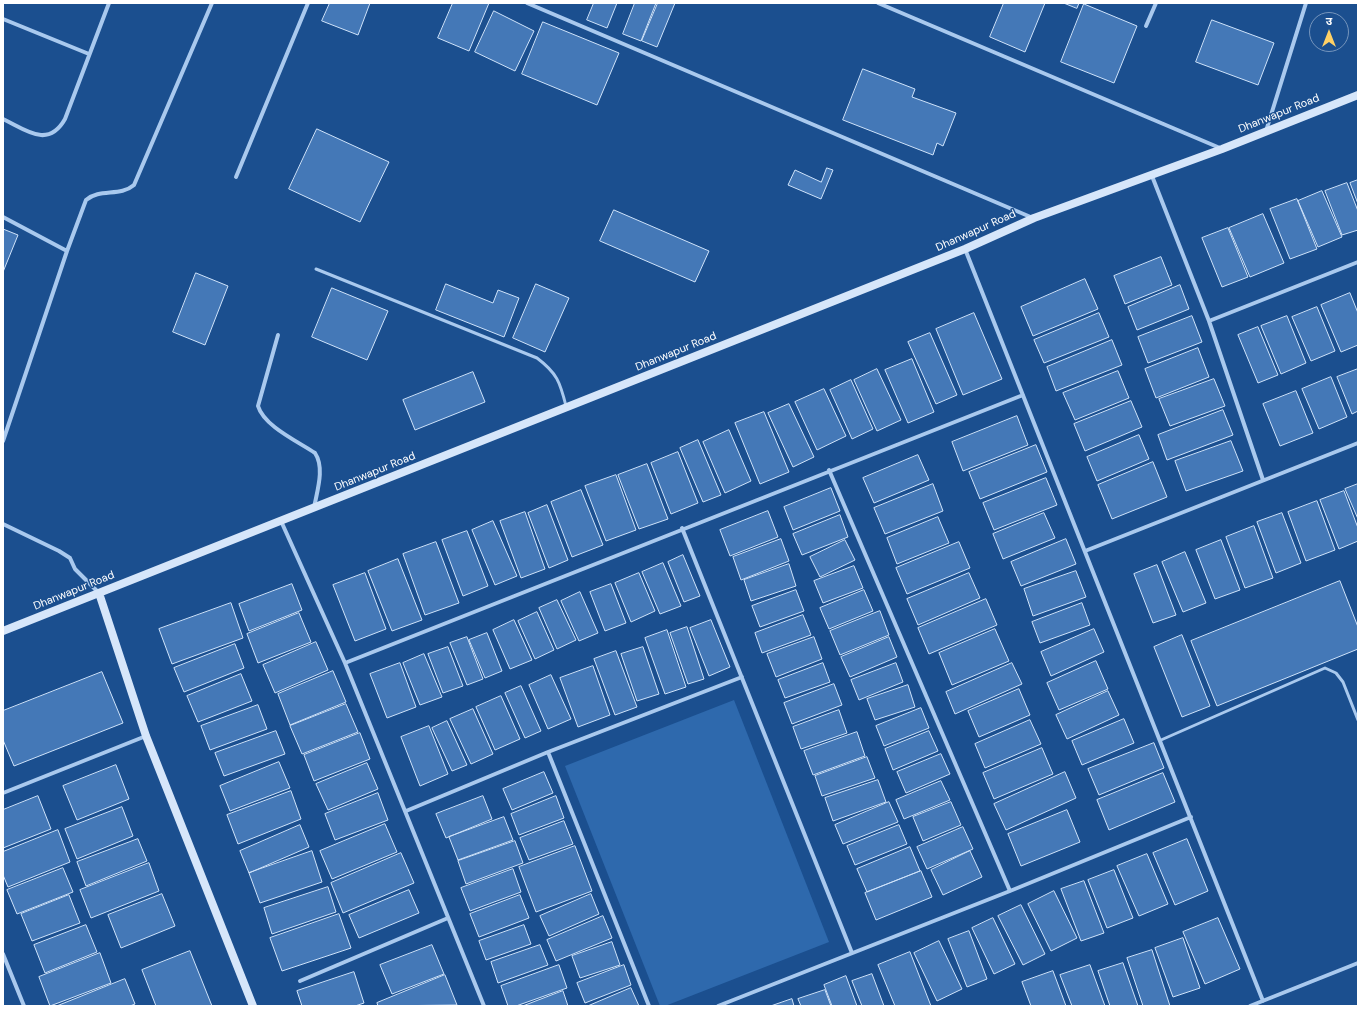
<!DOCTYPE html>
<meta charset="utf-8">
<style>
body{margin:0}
#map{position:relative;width:1361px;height:1009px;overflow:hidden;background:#1b4f8f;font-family:"DM Sans","Noto Sans Devanagari",sans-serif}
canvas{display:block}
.frame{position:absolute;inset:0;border:4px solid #fff;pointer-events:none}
.north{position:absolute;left:1309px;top:12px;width:40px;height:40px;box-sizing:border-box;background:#1b4f8f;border:1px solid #7695bc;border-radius:50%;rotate:0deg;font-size:11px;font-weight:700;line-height:16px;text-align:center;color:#fff}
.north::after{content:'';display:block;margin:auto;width:14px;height:18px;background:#ffd166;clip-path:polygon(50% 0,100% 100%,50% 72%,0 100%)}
</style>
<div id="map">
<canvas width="1361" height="1009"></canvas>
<div class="frame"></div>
<div class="north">उ</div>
</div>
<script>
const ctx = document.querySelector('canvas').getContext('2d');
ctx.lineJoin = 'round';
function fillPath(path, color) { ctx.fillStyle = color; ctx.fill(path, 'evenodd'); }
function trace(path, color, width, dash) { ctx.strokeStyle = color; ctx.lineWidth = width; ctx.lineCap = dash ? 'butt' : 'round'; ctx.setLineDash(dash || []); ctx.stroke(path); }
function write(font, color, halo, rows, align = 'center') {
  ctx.font = font + ' "DM Sans",sans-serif'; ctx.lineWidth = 3; ctx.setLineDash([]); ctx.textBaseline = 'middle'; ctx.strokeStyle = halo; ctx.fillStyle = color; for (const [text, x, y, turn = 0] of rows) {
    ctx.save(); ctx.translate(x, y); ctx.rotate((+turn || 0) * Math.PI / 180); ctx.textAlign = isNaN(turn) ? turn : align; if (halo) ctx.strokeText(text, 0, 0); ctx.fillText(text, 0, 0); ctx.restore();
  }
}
fillPath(new Path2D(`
 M734 700 829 942 665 1006H660L565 766Z`), '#2e69ad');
const building = new Path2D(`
 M330 3H370L358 35 322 21Z
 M453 3H489L469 51 438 38Z
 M594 3H617L607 28 587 20Z
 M635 3H656L641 41 623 34Z
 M658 3H675L657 47 642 41Z
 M1004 3H1045L1025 52 990 37Z
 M1064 3H1079L1077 8Z
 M1084 4 1137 26 1114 83 1061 62Z
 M494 11 534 31 515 71 475 52Z
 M1212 20 1274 43 1258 85 1196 62Z
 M543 22 619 53 597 105 522 74Z
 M863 69 915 89 912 97 956 113 943 146 937 143 933 155 843 120Z
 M317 129 389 162 360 222 289 189Z
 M827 168 833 170 821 199 788 185 795 170 821 182Z
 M1358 180V204L1350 183Z
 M1347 183 1358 211V230L1342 235 1325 191Z
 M1322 191 1342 237 1318 247 1298 201Z
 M1297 199 1317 249 1290 259 1270 209Z
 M614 210 709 251 695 282 600 241Z
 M1263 214 1284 263 1250 277 1229 228Z
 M1228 228 1248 277 1222 287 1202 238Z
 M3 229 18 235 3 272Z
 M1161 257 1172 285 1125 304 1114 276Z
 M196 273 228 286 205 345 173 332Z
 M1085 279 1098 309 1033 336 1021 307Z
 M446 284 493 303 498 290 519 298 504 337 436 310Z
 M536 284 569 298 545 352 513 338Z
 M1180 285 1189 309 1137 330 1128 307Z
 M332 288 388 311 367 360 312 337Z
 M1350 293 1358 313V345L1341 352 1321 305Z
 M1317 307 1335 351 1311 361 1292 317Z
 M974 313 1002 379 963 395 936 329Z
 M1099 313 1109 337 1044 363 1034 340Z
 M1192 316 1202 342 1148 363 1138 337Z
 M1287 316 1306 363 1281 374 1261 326Z
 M1258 327 1278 375 1258 383 1238 335Z
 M930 333 957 395 936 404 908 342Z
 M1112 340 1122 365 1056 391 1047 367Z
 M1198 348 1209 377 1156 398 1145 369Z
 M912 359 934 412 908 423 885 370Z
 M877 369 901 420 877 431 854 380Z
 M1358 369V411L1352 414 1337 377Z
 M1118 371 1129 398 1075 420 1063 393Z
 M473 372 485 402 415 430 403 400Z
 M1331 377 1347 417 1319 429 1302 389Z
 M1214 379 1225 406 1170 426 1159 399Z
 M851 380 873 429 852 439 830 390Z
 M824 389 846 436 817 450 795 402Z
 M1296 391 1313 433 1280 446 1263 404Z
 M1131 401 1142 427 1085 451 1074 424Z
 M789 404 814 457 793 467 768 413Z
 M1223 410 1233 435 1167 460 1158 435Z
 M764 412 789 472 760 484 735 423Z
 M1017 416 1028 445 963 471 952 442Z
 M729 430 751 481 725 493 703 442Z
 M1139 435 1149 459 1097 481 1087 457Z
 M698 440 721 495 703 502 680 448Z
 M1231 441 1243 471 1186 491 1175 461Z
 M1036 445 1047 472 980 499 969 472Z
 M678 452 698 503 671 514 651 463Z
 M918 455 929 480 874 503 863 478Z
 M1153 462 1167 497 1112 519 1098 485Z
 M647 464 668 519 639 529 618 475Z
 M616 475 636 530 606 541 585 486Z
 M1046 478 1057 505 994 530 983 503Z
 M933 484 943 511 885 534 874 508Z
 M1358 484V519L1345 489Z
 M831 488 840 511 793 530 784 507Z
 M581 490 603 545 572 557 551 502Z
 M1344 491 1358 528V541L1339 549 1320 500Z
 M1317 501 1335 550 1306 561 1288 512Z
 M547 505 568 560 549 568 528 513Z
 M768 511 778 537 730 556 720 530Z
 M525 512 545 569 521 578 500 521Z
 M1044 513 1055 538 1003 559 993 534Z
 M1282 513 1301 563 1276 573 1257 522Z
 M840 515 848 537 802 555 793 534Z
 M938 517 949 543 897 564 887 538Z
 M493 521 517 576 495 585 472 530Z
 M1254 526 1273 578 1245 588 1226 537Z
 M467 531 488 586 463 596 442 540Z
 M781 539 789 561 741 580 733 557Z
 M1066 539 1076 564 1021 586 1011 562Z
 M845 540 855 560 820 577 810 557Z
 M1221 540 1240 590 1215 599 1196 550Z
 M436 542 459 603 425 615 403 554Z
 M959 542 970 568 907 594 896 568Z
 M1185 552 1206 603 1183 612 1162 562Z
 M683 555 700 596 684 602 668 562Z
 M398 559 422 620 392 631 368 571Z
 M663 563 681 606 660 614 642 572Z
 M789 564 796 586 751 601 744 580Z
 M1157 565 1176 615 1153 623 1134 574Z
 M854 566 863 588 823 603 814 581Z
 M1076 571 1086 597 1033 616 1024 589Z
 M365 573 386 629 355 641 333 585Z
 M639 573 655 611 631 622 615 583Z
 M969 573 980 598 918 625 907 599Z
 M1340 581 1358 627V649L1217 706 1191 641Z
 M292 584 302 610 249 631 239 604Z
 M611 584 626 623 605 631 590 592Z
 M796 590 804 611 760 627 752 606Z
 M864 590 873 611 829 629 820 608Z
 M580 592 598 633 579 641 561 601Z
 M986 599 997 625 929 654 918 628Z
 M557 600 576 640 557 649 539 608Z
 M231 603 243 638 172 664 159 629Z
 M1082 603 1090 625 1040 643 1032 622Z
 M880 611 889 635 840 655 830 631Z
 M537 612 554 650 535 659 518 621Z
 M299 613 311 642 258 663 247 634Z
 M803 615 811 635 762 653 755 633Z
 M514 620 532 660 510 669 493 630Z
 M711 620 730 667 709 676 690 628Z
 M687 627 704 679 688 684 670 633Z
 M995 629 1009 661 952 685 939 653Z
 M1094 629 1104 652 1051 676 1041 652Z
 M667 630 686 687 665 694 645 638Z
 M487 633 502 671 485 678 469 640Z
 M1182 635 1210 706 1182 717 1154 647Z
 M467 637 483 679 467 685 450 643Z
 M814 637 822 659 776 677 767 654Z
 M889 637 897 657 850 677 841 657Z
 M316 642 328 670 275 693 263 665Z
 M235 644 244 668 184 692 174 668Z
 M448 647 463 686 443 693 428 654Z
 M643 647 659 694 637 701 621 654Z
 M616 651 637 707 615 715 594 659Z
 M424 654 442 697 420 705 403 663Z
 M1096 661 1108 689 1059 710 1047 683Z
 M400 663 416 707 387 718 370 674Z
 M823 663 830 682 785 698 778 680Z
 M896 663 903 682 859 700 851 680Z
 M1012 663 1022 684 955 714 946 692Z
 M593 666 610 715 578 727 560 678Z
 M333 671 346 702 290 725 278 694Z
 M102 672 123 723 14 766 3 740V711Z
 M241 674 252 701 198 722 187 696Z
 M551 675 571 719 548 729 529 685Z
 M834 684 842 705 792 724 784 703Z
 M908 685 915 707 875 720 867 699Z
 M521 686 541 731 525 738 505 693Z
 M1019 689 1030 715 979 737 968 711Z
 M1108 691 1119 715 1067 739 1056 715Z
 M501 696 520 739 495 750 476 707Z
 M346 704 358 732 302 754 290 726Z
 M258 705 267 729 210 750 201 726Z
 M921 708 929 728 884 746 876 726Z
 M473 709 493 754 471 764 450 719Z
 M839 710 847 733 801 749 793 727Z
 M1124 719 1134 743 1082 765 1072 741Z
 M1030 720 1041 744 985 768 975 744Z
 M447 721 467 765 452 771 432 728Z
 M429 726 448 774 420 786 401 737Z
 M276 731 285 754 224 776 215 753Z
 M929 731 938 751 893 770 885 749Z
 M857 732 865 756 813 775 804 751Z
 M360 733 370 759 314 781 304 755Z
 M1154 743 1164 768 1099 795 1088 769Z
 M1042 748 1053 774 994 799 983 773Z
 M941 754 950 774 906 793 897 772Z
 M867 757 875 778 822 796 815 776Z
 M279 762 290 788 230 811 220 786Z
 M367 763 378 789 328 810 316 784Z
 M116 765 129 799 77 820 63 786Z
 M544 772 553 793 512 810 503 789Z
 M1065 772 1076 798 1006 830 994 804Z
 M1163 773 1175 802 1109 830 1097 800Z
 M878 780 886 802 833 821 825 798Z
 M941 781 950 800 904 819 896 800Z
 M291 791 301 819 238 844 227 815Z
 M378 793 388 820 335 840 325 814Z
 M38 796 51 829 3 848V810Z
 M483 796 492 819 446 838 436 814Z
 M556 796 564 818 519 835 511 814Z
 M889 802 898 822 843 844 835 825Z
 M951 802 961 825 923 841 913 817Z
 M122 807 133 836 77 859 65 829Z
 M1067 810 1080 842 1021 866 1008 834Z
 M504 817 513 840 458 860 449 837Z
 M564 821 573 844 529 860 520 838Z
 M385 824 397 852 332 879 320 851Z
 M300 825 309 847 249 873 240 851Z
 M899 825 907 844 855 865 847 846Z
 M963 827 973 849 927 869 917 847Z
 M58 830 70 862 8 887 3 875V852Z
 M138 839 147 861 86 886 77 862Z
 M1187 839 1208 891 1175 905 1153 853Z
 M515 841 523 863 466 884 458 861Z
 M575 846 592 891 536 912 519 867Z
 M910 847 920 871 867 892 857 869Z
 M312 851 322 882 260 903 249 873Z
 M970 851 982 877 943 895 931 870Z
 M401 853 414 883 343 913 331 883Z
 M1147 854 1168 904 1139 916 1117 866Z
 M149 863 159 891 91 918 80 890Z
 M63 868 73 892 17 914 7 890Z
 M513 869 521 892 470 911 461 888Z
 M1114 870 1133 918 1107 928 1088 880Z
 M921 871 932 897 876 920 865 893Z
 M1084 881 1104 933 1081 941 1061 889Z
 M328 887 336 912 272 934 264 908Z
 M409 890 419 913 359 938 349 915Z
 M1054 891 1077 938 1051 951 1028 904Z
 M162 894 175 926 121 948 108 915Z
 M591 894 599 914 549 936 540 916Z
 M69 895 80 923 32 941 21 914Z
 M520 895 529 918 479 937 470 914Z
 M1021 905 1045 954 1023 965 998 916Z
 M339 914 351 948 282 971 270 938Z
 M603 916 612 938 556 961 547 940Z
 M993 918 1015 964 994 974 972 928Z
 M1218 918 1240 969 1205 984 1183 932Z
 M86 925 97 952 45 973 34 945Z
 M524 925 531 944 486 960 479 941Z
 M969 931 987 979 967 987 948 939Z
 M1183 938 1200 988 1173 997 1155 948Z
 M939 941 962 989 937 1001 914 953Z
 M612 942 620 965 580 978 572 956Z
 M432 945 444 974 392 994 380 965Z
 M540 945 548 965 498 983 491 962Z
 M1152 950 1170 1006H1143L1127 958Z
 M190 951 212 1006H156L142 970Z
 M910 952 931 1006H895L878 965Z
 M100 953 111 983 50 1006 39 977Z
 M1123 963 1138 1006H1110L1098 971Z
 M559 965 567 988 516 1006H508L501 986Z
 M624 965 631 985 585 1003 577 983Z
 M1090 965 1105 1006H1072L1060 975Z
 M1053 971 1066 1006H1031L1022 982Z
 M354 972 364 1003 355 1006H302L297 991Z
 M872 974 884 1006H862L852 981Z
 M445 975 457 1005 378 1006 377 1003Z
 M846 976 857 1006H832L824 985Z
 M125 979 135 1004 130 1006H57Z
 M631 988 639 1006H588Z
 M825 990 831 1006H801L798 999Z
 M563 991 568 1006H523Z
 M792 999 794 1006H771Z`);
fillPath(building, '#4478b7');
trace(building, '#cfe3fa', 1);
trace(new Path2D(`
 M316 269 537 358C557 373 560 382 566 406
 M1161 740 1325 668 1336 673 1343 682 1358 720`), '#a9c9ee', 3);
trace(new Path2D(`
 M527 3 1033 218
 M878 3 1220 148
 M3 19 89 54
 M1146 26 1156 3
 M3 119C26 130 48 149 65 119L109 3
 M1266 131 1306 3
 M1152 176 1209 321 1263 480
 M236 177 308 3
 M3 217 67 251
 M965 249 1263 1001
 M1209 321 1358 262
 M278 335 258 406C264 426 297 441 315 453 325 468 317 491 314 508
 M3 441 67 251 86 200C100 188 120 197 134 185L212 3
 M829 470 1010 891
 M281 521 345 663 484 1006
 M3 524 59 551 70 558 75 569 99 593
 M682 528 852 953
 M1085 551 1358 443
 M345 663 1023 395
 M548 752 649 1006
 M3 793 146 736
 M406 811 548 752 742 677
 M3 954 24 1006
 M300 981 448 918
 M718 1006 1010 891 1191 817
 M1250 1006 1358 963`), '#a9c9ee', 4);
trace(new Path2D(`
 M99 593 146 736 253 1006
 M3 631 965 249 1034 218 1222 149 1358 95`), '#d6e6fa', 8);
write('11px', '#fff', '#1b4f8f', [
 ["Dhanwapur Road",1279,114,-22],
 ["Dhanwapur Road",976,231,-24],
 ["Dhanwapur Road",676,352,-22],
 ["Dhanwapur Road",375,472,-22],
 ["Dhanwapur Road",74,591,-22]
]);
</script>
